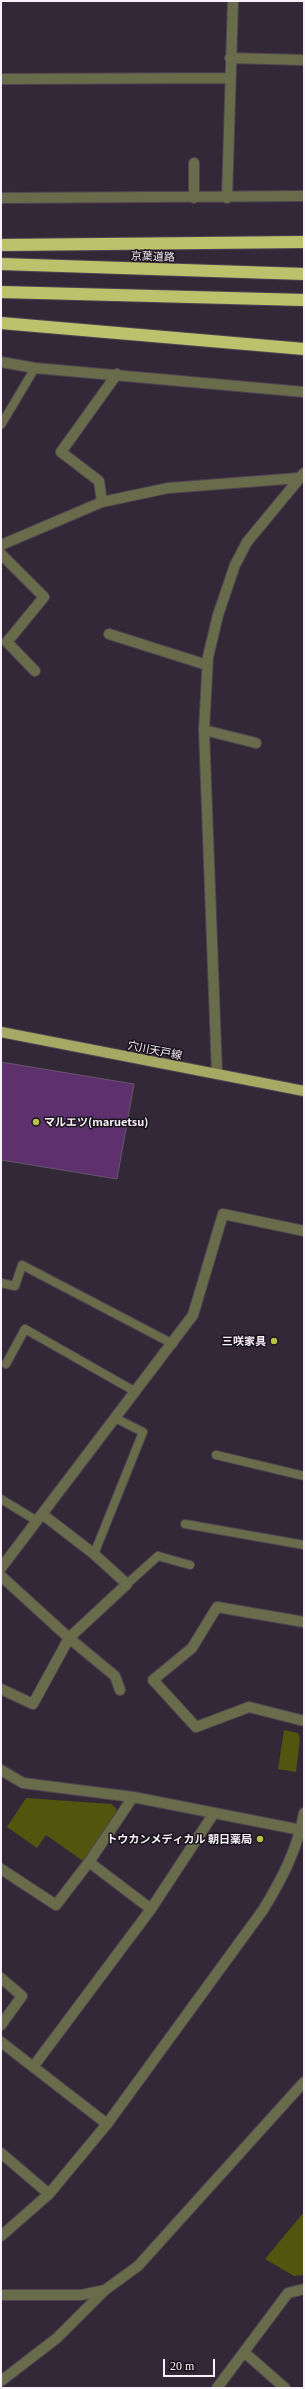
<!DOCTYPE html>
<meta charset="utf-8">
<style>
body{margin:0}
#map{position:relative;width:305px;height:2389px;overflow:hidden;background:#332837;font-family:Georgia,serif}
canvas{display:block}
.frame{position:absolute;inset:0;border:2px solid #f8f1fb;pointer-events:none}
.scale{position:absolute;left:163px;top:2359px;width:52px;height:18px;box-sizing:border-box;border:2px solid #f8f1fb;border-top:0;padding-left:5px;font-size:12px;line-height:14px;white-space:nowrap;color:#f8f1fb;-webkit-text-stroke:3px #18131a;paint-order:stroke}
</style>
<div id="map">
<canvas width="305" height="2389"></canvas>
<div class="frame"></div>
<div class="scale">20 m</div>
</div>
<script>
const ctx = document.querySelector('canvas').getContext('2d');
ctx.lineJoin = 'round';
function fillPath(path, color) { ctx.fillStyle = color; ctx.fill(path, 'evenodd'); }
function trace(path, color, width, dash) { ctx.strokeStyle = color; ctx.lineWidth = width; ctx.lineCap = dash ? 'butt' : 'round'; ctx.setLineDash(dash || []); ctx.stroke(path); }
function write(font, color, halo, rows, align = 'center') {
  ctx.font = font + ' Georgia,"Noto Sans JP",serif'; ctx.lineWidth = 3; ctx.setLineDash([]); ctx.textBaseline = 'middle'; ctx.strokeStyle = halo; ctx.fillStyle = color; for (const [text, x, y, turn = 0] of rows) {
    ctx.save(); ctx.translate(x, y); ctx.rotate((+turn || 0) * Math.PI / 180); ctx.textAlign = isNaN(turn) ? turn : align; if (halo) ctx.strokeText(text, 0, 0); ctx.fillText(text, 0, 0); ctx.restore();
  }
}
fillPath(new Path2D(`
 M284 1730 298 1733 300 1739 296 1772 278 1769Z
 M26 1798 111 1804 116 1808V1815L83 1861 46 1835 37 1848 7 1827Z
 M304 2212V2275L294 2276 265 2259Z`), '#51550e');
const building = new Path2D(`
 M1 1062 134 1084 117 1179 1 1160Z`);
fillPath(building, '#5e316e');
trace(building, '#645869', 1);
const service = new Path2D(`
 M1 425 35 368
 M1 1283 15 1286 22 1265 173 1344
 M6 1364 25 1329 136 1392
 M216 1455 304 1476
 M1 1499 37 1521
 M185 1524 304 1545
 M94 1554 143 1432 115 1418
 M127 1584 158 1556 190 1565`);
const minor = new Path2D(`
 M230 58 304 60
 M1 79 230 78
 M194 163V198
 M1 198 304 196
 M227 198 233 1
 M1 362 35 368 304 392
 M102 502 99 481 61 452 117 374
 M1 545 102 502 168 488 299 478
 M1 554 44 597 7 642 35 671
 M109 634 207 665
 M204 730 256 743
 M217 1074 204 730 208 657 218 615 235 565 247 542 304 473
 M1 1568 193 1315 223 1214 304 1231
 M1 1576 69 1638 115 1676 120 1690
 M304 1622 217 1607 192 1648 153 1680 196 1727 249 1707 304 1721
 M1 1689 33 1704 69 1638 127 1584 94 1554 42 1514
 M1 1770 23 1783 133 1797 301 1830
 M89 1862 151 1909
 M1 1869 56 1905 89 1862 133 1797
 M1 1978 22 1996 1 2025
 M1 2042 107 2124
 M33 2067 151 1909 214 1813
 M1 2153 49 2194
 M244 2352 285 2388
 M1 2381 57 2338 105 2290
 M217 2388 288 2293 304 2289`);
const tertiary = new Path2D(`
 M1 2236 49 2194 107 2124 263 1910C282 1879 298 1848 304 1813
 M1 2295H81L105 2290 138 2266 304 2082`);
const primary = new Path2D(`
 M1 1032 304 1091`);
const motorway = new Path2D(`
 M1 245 304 242
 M1 264 304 274
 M1 292 304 300
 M1 323 304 349`);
trace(service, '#4f4452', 10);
trace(minor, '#4f4452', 12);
trace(tertiary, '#4f4452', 12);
trace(primary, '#4f4452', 12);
trace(motorway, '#4f4452', 14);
trace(service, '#696c4a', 8);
trace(minor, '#696c4a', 10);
trace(tertiary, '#696c4a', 10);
trace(primary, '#a4aa63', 10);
trace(motorway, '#bcc26b', 12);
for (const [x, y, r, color] of [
 [36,1122,4,"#b9c046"],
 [274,1341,4,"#b9c046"],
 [260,1839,4,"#b9c046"]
]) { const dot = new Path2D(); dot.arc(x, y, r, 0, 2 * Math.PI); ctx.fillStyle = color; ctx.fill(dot); trace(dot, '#18131a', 1.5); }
write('11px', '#f8f1fb', '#18131a', [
 ["京葉道路",153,256,2],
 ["穴川天戸線",155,1050,11]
]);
write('bold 11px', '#f8f1fb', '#18131a', [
 ["マルエツ(maruetsu)",44,1122,"left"],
 ["三咲家具",266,1341],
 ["トウカンメディカル 朝日薬局",252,1839]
], 'right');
</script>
